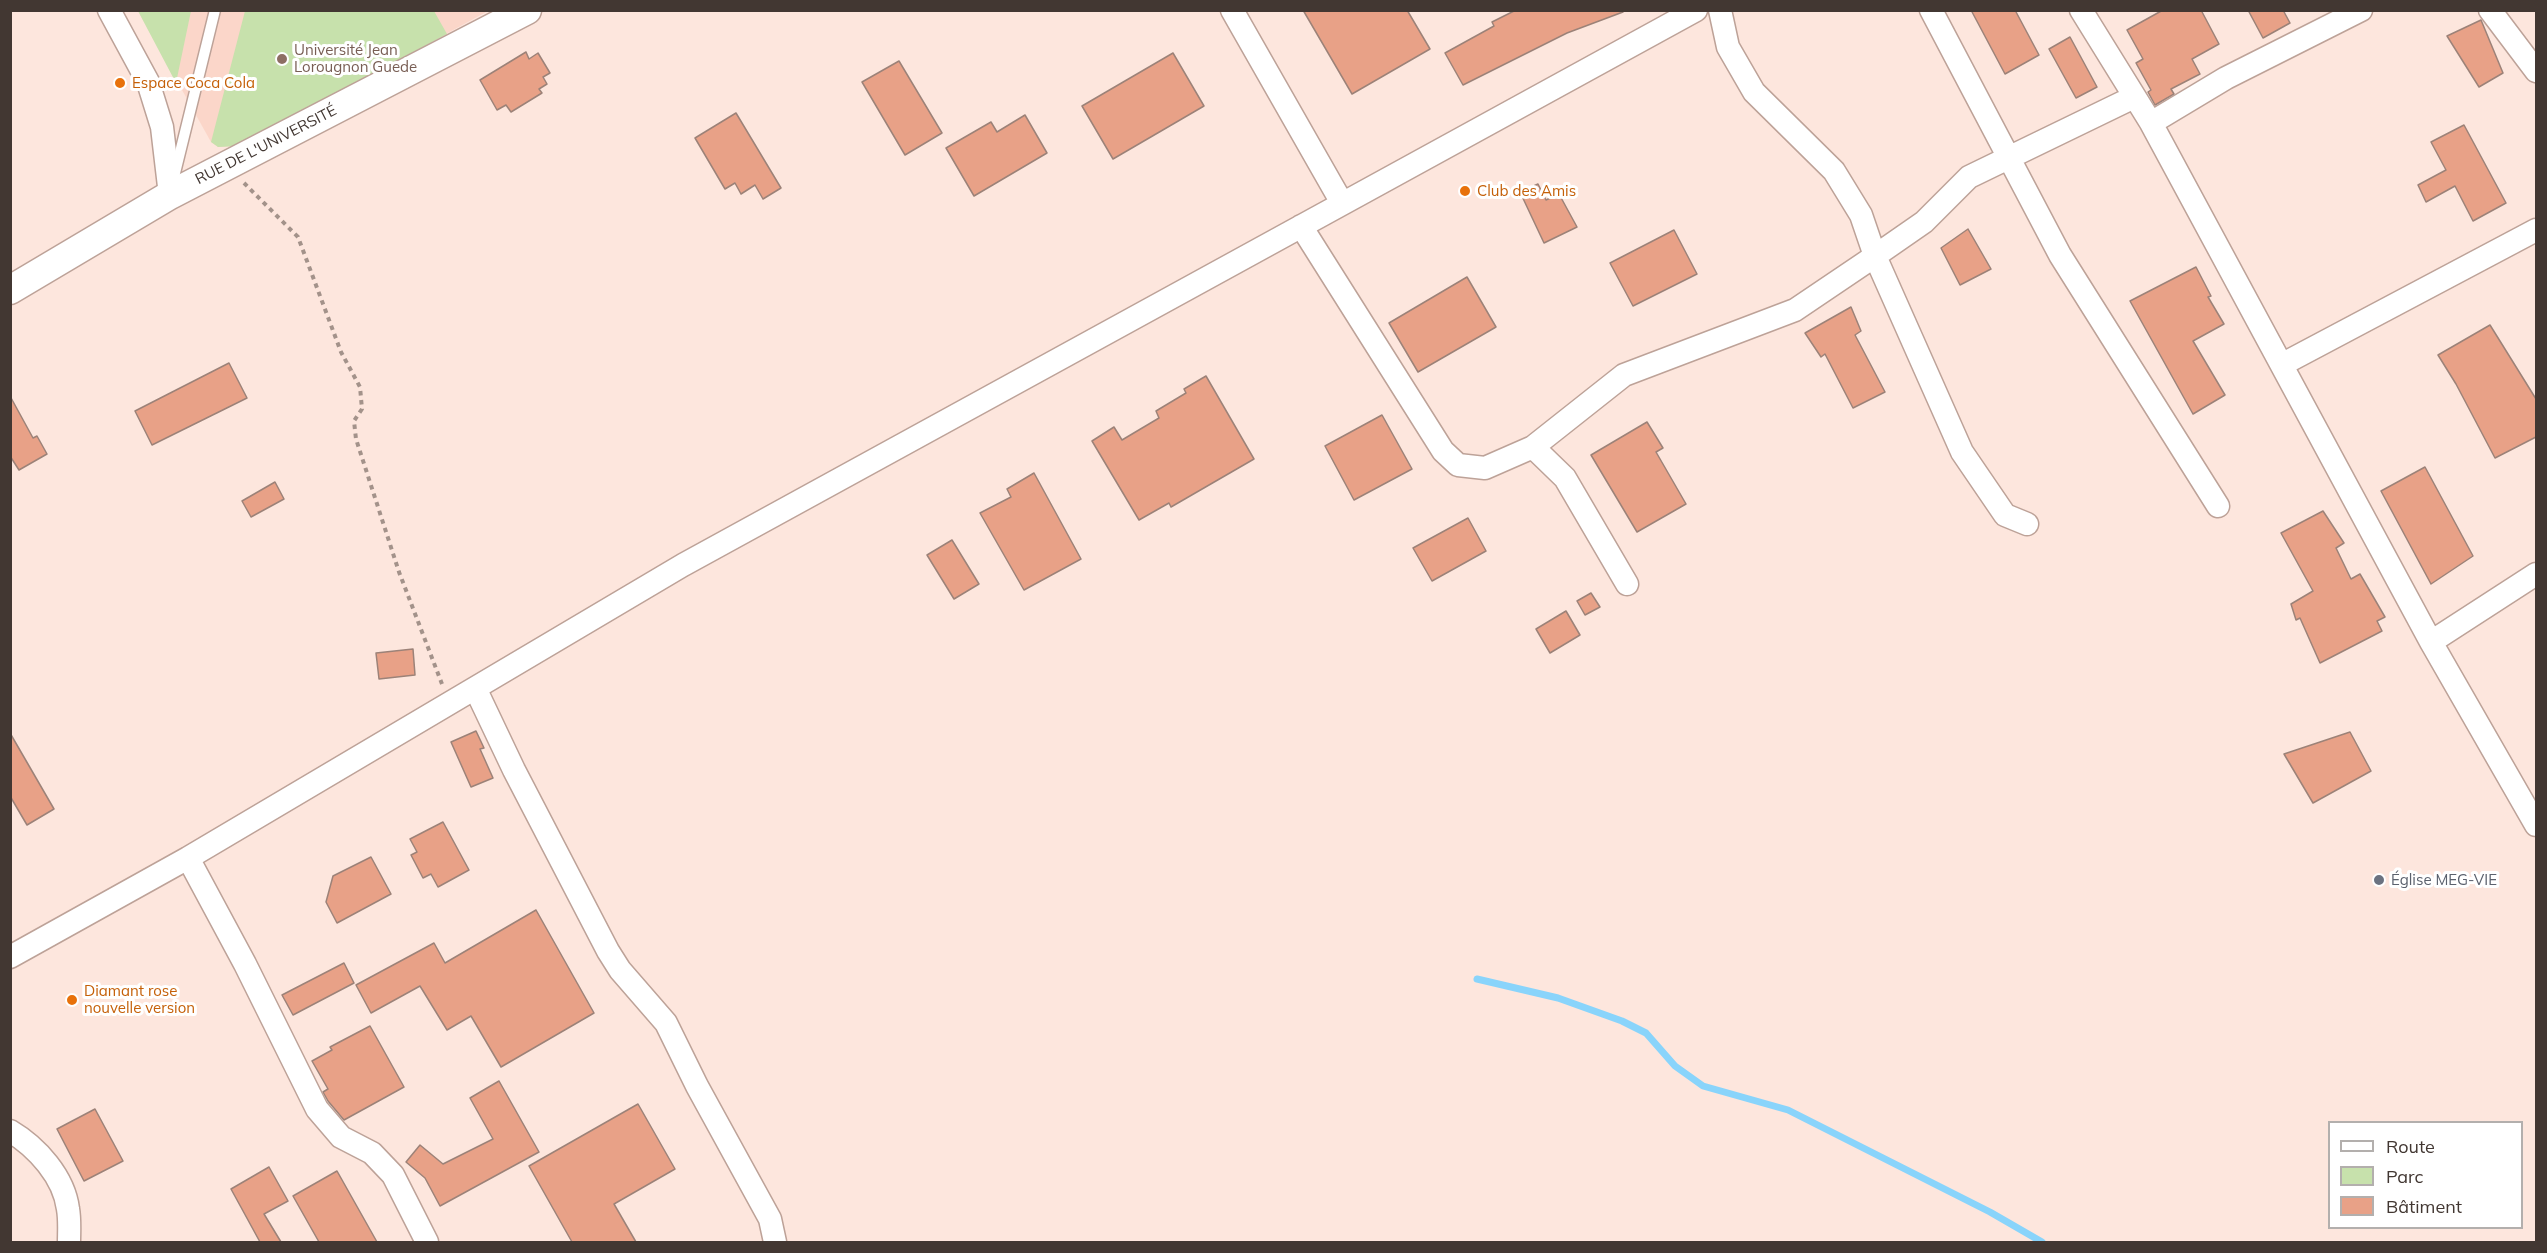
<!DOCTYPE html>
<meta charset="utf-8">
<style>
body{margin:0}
#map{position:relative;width:2547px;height:1253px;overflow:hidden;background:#fde6dd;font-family:Mulish,sans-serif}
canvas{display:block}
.frame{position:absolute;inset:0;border:12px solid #423732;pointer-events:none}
.legend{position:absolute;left:2328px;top:1121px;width:195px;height:108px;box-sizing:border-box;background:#fff;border:2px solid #b3afad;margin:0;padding:8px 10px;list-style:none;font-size:18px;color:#423732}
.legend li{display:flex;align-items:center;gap:12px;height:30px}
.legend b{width:30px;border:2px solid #b3afad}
</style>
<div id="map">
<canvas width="2547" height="1253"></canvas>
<div class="frame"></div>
<ul class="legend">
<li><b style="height:8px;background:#fff"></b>Route</li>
<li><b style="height:16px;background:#c7e1ac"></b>Parc</li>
<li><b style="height:16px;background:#e8a187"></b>Bâtiment</li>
</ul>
</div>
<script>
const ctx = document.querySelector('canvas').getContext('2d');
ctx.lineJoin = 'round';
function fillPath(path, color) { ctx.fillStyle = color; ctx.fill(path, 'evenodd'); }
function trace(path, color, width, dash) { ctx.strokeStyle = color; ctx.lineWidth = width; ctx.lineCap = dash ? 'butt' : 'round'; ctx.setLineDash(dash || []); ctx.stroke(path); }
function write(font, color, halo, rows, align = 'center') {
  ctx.font = font + ' Mulish,sans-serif'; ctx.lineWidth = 6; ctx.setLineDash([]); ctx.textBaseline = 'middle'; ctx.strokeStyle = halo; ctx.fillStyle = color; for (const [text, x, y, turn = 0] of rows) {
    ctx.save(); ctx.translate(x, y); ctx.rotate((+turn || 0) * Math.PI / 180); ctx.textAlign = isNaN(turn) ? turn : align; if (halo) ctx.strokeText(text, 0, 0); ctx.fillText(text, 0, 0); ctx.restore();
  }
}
fillPath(new Path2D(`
 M138 11H488L240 146 218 147 211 142Z`), '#fbd6c9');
fillPath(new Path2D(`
 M138 11H191L176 83Z
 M245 11H434L447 34 240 146 218 147 211 142Z`), '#c7e1ac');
trace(new Path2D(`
 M1477 979 1558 998 1622 1021 1646 1033 1675 1066 1703 1086 1788 1110 1990 1212 2042 1242`), '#89d4fb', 7);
const building = new Path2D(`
 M1303 10H1407L1430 49 1352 94Z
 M1516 10H1622L1623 12 1567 33 1463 85 1445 53 1494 26 1492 22Z
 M1971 10H2015L2039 55 2005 74Z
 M2163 10H2201L2219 44 2192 59 2200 74 2171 89 2174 94 2155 105 2148 92 2151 90 2136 63 2143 59 2127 30Z
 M2248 10H2283L2290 23 2263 38Z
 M2481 20 2503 73 2479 87 2447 36Z
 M2070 37 2097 87 2076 98 2049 49Z
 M526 52 529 59 538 53 550 73 543 77 547 84 539 89 542 93 511 112 506 105 497 110 480 80Z
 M1173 53 1204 106 1113 159 1082 106Z
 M899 61 942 133 905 155 862 82Z
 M736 113 781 188 763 199 755 185 741 194 735 183 725 189 695 138Z
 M1025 115 1047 153 974 196 946 148 991 122 997 132Z
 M2464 125 2506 203 2473 221 2455 186 2426 202 2418 185 2446 170 2431 142Z
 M1538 184 1546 200 1559 194 1577 227 1544 243 1520 192Z
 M1968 229 1991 269 1960 285 1941 248Z
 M1674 230 1697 274 1633 306 1610 263Z
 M2196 267 2211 296 2208 297 2224 324 2193 341 2225 395 2193 414 2130 301Z
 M1467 277 1496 327 1418 372 1389 323Z
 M1851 307 1861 331 1855 335 1885 392 1853 408 1825 354 1821 357 1805 333Z
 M2490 325 2536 399V437L2495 458 2456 384 2438 355Z
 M229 363 247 398 152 445 135 411Z
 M1206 376 1254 459 1171 507 1169 503 1139 520 1092 441 1114 427 1122 440 1159 418 1156 411 1186 393 1184 389Z
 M10 396 33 438 37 436 47 454 19 470 10 456Z
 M1382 415 1412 469 1354 500 1325 446Z
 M1647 422 1663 448 1656 452 1686 504 1637 532 1591 455Z
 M2425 467 2473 556 2431 584 2381 491Z
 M1034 473 1081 559 1024 590 980 513 1011 497 1007 489Z
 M275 482 284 499 251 517 242 501Z
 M2323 511 2344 543 2336 548 2351 579 2360 574 2385 617 2377 621 2382 631 2320 663 2300 618 2296 620 2291 604 2313 591 2281 533Z
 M1468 518 1486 551 1432 581 1413 548Z
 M952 540 979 584 954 599 927 555Z
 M1591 593 1600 607 1585 615 1577 601Z
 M1566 611 1580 635 1550 653 1536 629Z
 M413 649 415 675 379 679 376 653Z
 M476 731 484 748 480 749 493 778 471 787 451 742Z
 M2350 732 2371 771 2313 803 2284 754Z
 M10 733 54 809 27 825 10 796Z
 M443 822 469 870 438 887 431 874 423 878 411 855 417 852 410 839Z
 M371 857 391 894 337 923 326 902 333 876Z
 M536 910 594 1013 501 1067 471 1016 447 1030 420 986 371 1013 356 985 434 943 445 963Z
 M344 963 354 983 293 1015 282 995Z
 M370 1026 404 1087 344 1120 328 1101 323 1092 328 1089 312 1061 332 1050 330 1047Z
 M499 1081 539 1152 440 1206 425 1178 406 1162 420 1145 443 1164 493 1139 470 1098Z
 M638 1104 675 1169 614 1204 636 1242H572L529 1166Z
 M95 1109 123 1161 84 1181 57 1129Z
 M269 1167 288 1201 264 1214 281 1242H260L231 1189Z
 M337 1171 377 1242H319L293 1196Z`);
fillPath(building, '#e8a187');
trace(building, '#9c8278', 1.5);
const service = new Path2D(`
 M174 177 215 10`);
const minor = new Path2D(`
 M109 10 148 82 162 127 170 195
 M1232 10 1342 203
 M1931 10 2060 255 2218 506
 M2081 10 2151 123 2431 642 2536 825
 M2490 10 2536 71
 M2151 123 2226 78 2361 10
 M1301 226 1443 451 1458 465 1485 468 1533 447 1565 478 1627 584
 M2283 364 2536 230
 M1533 447 1624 375 1795 310 1875 256 1861 215 1834 171 1754 92 1728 47 1720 10
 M2027 524 2005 515 1962 452 1875 256 1924 222 1969 177 2134 97
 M2431 642 2536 574
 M476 690 514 770 608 951 620 970 666 1023 697 1086 770 1219 775 1242
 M188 858 245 964 317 1109 341 1137 372 1153 393 1175 427 1242
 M10 957 188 858 683 565 1696 10
 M10 1131C37 1147 64 1177 68 1209 70 1220 69 1232 69 1242`);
const tertiary = new Path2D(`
 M10 290 170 195 527 10`);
trace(service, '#bda298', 13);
trace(minor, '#bda298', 25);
trace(tertiary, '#bda298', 31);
trace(new Path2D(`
 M244 183 298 237 341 352 360 387 362 409 354 421 356 439 399 572 442 684`), '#a3928a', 4, [4.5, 4.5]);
trace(service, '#fff', 10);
trace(minor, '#fff', 22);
trace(tertiary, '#fff', 28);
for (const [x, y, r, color] of [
 [282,59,6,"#8d6e63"],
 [120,83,6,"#e8710a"],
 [1465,191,6,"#e8710a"],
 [2379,880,6,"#6b7280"],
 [72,1000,6,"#e8710a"]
]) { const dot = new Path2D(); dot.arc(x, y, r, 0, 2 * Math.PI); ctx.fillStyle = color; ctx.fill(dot); trace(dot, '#fff', 2); }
write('15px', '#785e54', '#fff', [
 ["Université Jean",294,50],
 ["Lorougnon Guede",294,67]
], 'left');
write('15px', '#c56008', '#fff', [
 ["Espace Coca Cola",132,83],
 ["Club des Amis",1477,191],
 ["Diamant rose",84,991],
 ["nouvelle version",84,1008]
], 'left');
write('15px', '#423732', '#fff', [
 ["RUE DE L'UNIVERSITÉ",266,145,-27]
]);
write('15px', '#5b616d', '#fff', [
 ["Église MEG-VIE",2391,880]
], 'left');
</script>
